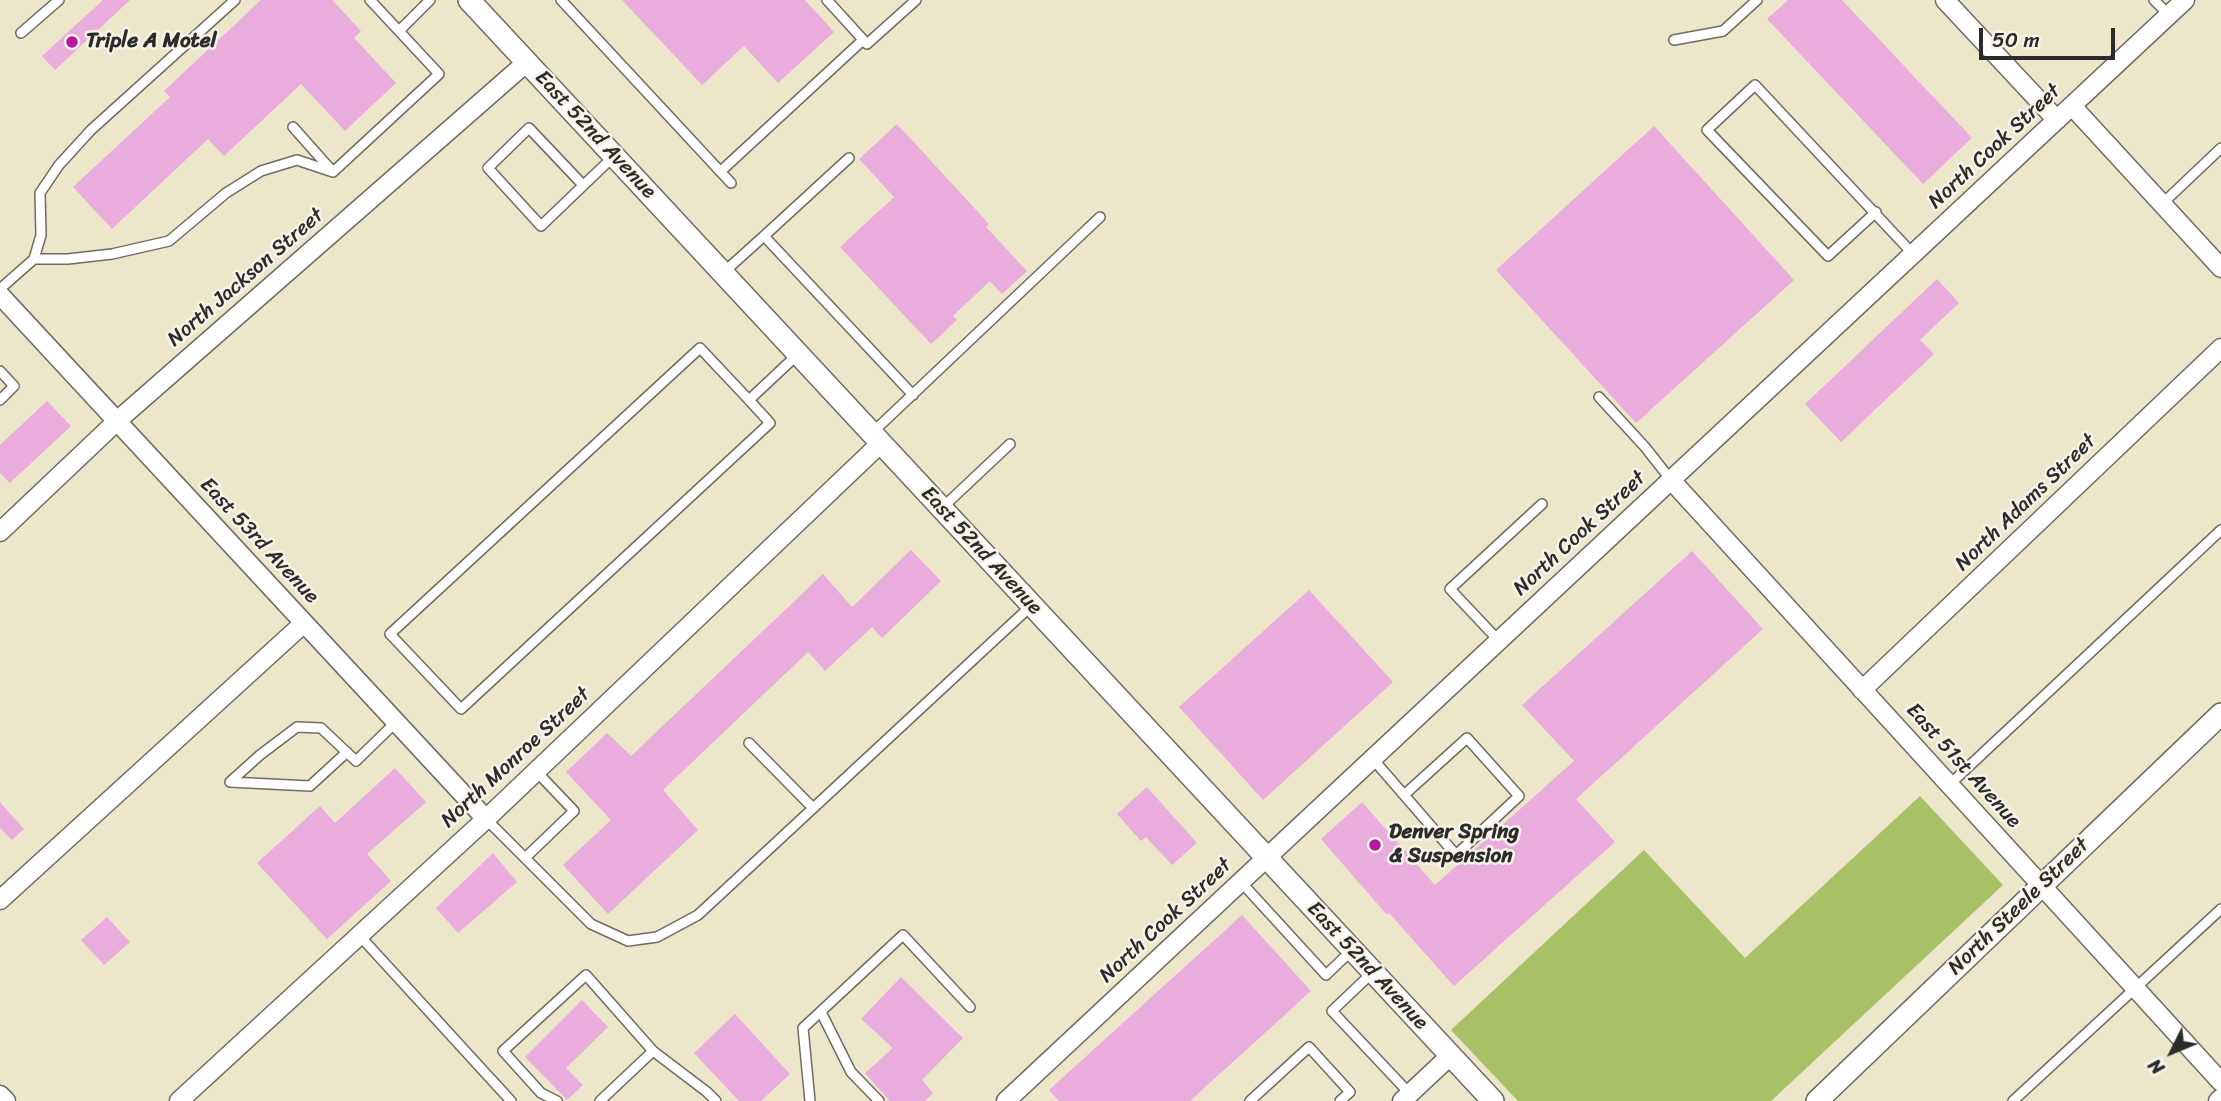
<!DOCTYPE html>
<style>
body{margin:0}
#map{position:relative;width:2221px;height:1101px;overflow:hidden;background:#ece6ca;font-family:Sriracha,sans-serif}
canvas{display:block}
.north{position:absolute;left:2137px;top:1017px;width:70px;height:70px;-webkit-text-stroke:5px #f7f3e8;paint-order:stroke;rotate:227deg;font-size:19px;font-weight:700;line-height:28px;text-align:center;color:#2b2b2b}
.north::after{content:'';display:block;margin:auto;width:24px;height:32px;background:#2b2b2b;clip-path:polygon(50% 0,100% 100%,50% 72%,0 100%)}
.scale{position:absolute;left:1979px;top:28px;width:136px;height:32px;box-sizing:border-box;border:4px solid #2b2b2b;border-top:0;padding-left:9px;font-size:21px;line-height:24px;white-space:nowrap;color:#2b2b2b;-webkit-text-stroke:5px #f7f3e8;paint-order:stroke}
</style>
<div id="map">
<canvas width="2221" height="1101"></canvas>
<div class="north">N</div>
<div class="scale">50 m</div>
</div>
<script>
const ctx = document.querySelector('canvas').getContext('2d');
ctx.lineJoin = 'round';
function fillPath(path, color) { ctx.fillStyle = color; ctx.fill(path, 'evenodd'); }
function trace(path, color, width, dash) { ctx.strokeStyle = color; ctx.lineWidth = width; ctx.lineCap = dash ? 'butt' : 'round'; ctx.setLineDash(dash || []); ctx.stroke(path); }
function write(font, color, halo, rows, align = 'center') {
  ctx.font = font + ' Sriracha,sans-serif'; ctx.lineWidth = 5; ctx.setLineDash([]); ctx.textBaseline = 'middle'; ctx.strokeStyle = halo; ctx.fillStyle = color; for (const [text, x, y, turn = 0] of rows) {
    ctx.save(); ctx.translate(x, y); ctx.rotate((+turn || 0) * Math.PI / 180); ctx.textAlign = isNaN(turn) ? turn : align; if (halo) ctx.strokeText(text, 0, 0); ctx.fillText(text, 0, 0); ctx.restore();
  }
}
fillPath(new Path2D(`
 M1920 796 2003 885 1771 1101H1518L1451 1030 1644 850 1745 958Z`), '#a8c167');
fillPath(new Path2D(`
 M103 0H130L55 70 42 56Z
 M261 0H332L361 31 354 38 396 83 345 131 301 84 224 156 208 139 112 229 73 187 170 97 164 91Z
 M622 0H805L834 32 778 83 744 46 702 85Z
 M1788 0H1842L1972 138 1923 184 1767 19Z
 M897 124 989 224 986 227 1027 271 1002 294 990 281 953 316 957 320 931 344 840 247 894 197 859 159Z
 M1654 126 1794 280 1636 423 1496 270Z
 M1937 279 1959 303 1920 340 1934 354 1841 442 1805 404Z
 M47 401 71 426 10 483 0 473V445Z
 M911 550 941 581 882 638 872 627 825 671 808 652 663 790 698 830 608 914 563 865 611 820 566 772 607 733 631 756 823 574 852 607Z
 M1692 551 1763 629 1576 799 1615 842 1454 986 1389 913 1387 915 1321 839 1362 802 1435 885 1574 761 1522 705Z
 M1309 590 1393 682 1263 800 1179 707Z
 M395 768 426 802 367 854 391 881 327 939 257 863 320 806 335 823Z
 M1147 787 1197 843 1172 865 1146 837 1141 841 1117 814Z
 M0 802 24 829 12 840 0 828Z
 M493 853 517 882 458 933 436 908Z
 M1242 915 1311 991 1190 1101H1059L1049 1090Z
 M107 917 130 942 104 965 81 940Z
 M901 977 963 1038 922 1080 933 1093 925 1101H890L865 1073 893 1048 861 1019Z
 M582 1000 608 1027 566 1068 583 1085 567 1100 525 1057Z
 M735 1014 790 1074 761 1101H739L694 1053Z`), '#eaacdd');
const service = new Path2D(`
 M370 0 399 31 430 0
 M561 0 731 183
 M827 0 867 44 916 0
 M2154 0 2169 15
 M21 33 59 0
 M1674 40 1723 31 1757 0
 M293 127 333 172 439 74 399 31
 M849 158 764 236 913 395
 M721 171 863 40
 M583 185 529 128 488 168 541 226 614 156
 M2162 204 2221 148
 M1876 212 1828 256 1707 130 1755 85 1913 254
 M34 259H68L112 254 169 241 226 193 261 171 297 160 333 172
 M724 272 764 236
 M0 289 34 259 41 235 40 193 59 165 91 130 235 0
 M0 371 14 386 0 400
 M1599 397 1645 447 1671 480
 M749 400 700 348 390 634 461 709 770 423 749 400 797 355
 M873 432 1100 217
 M942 508 1010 444
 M1499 641 1450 589 1542 504
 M749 743 813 808
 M347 752 310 786 230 782 260 755 297 727 321 728 356 761 396 722
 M1372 758 1456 855 1519 796 1467 738 1404 795
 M1949 785 2221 530
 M486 819 591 924 628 941 657 937 698 915 1032 605
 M525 858 574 811 536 771
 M1241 882 1326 975 1351 951
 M359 935 511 1101
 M1373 972 1332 1011 1410 1094
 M821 1012 851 1072 879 1101
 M653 1051 707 1092 716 1101
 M557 1101 541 1093 503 1051 586 975 653 1051 600 1101
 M810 1101 803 1028 903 935 970 1007
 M1250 1101 1309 1047 1350 1092 1340 1101
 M2013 1101 2221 909`);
const minor = new Path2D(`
 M1945 0 2057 120
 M2072 106 2221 268
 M0 295 486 819
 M1671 480 2221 1082
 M0 532 117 421 527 62
 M1862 690 2221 348
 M0 900 304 623
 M0 1095 6 1101
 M179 1101 486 819 881 443
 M1006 1101 2185 0
 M1402 1101 1451 1055
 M2218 1101 2221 1098`);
const tertiary = new Path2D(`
 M469 0 1493 1101
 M1817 1101 2221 714`);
trace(service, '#6f6c63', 12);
trace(minor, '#6f6c63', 21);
trace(tertiary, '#6f6c63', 24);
trace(service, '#fff', 9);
trace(minor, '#fff', 18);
trace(tertiary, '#fff', 21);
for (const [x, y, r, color] of [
 [72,42,7,"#b5179e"],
 [1375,845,7,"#b5179e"]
]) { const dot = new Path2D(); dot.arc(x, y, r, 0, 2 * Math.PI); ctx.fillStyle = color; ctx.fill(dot); trace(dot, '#f7f3e8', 2.5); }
write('bold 21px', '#2b2b2b', '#f7f3e8', [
 ["Triple A Motel",86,42],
 ["Denver Spring",1389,833],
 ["& Suspension",1389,857]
], 'left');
write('21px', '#2b2b2b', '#f7f3e8', [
 ["East 52nd Avenue",595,135,47],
 ["North Cook Street",1995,147,-43],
 ["North Jackson Street",246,278,-41],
 ["North Adams Street",2026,503,-44],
 ["North Cook Street",1580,534,-43],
 ["East 53rd Avenue",259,541,47],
 ["East 52nd Avenue",981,551,47],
 ["North Monroe Street",516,758,-43],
 ["East 51st Avenue",1963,766,48],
 ["North Steele Street",2019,907,-44],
 ["North Cook Street",1166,921,-43],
 ["East 52nd Avenue",1367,966,47]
]);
</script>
